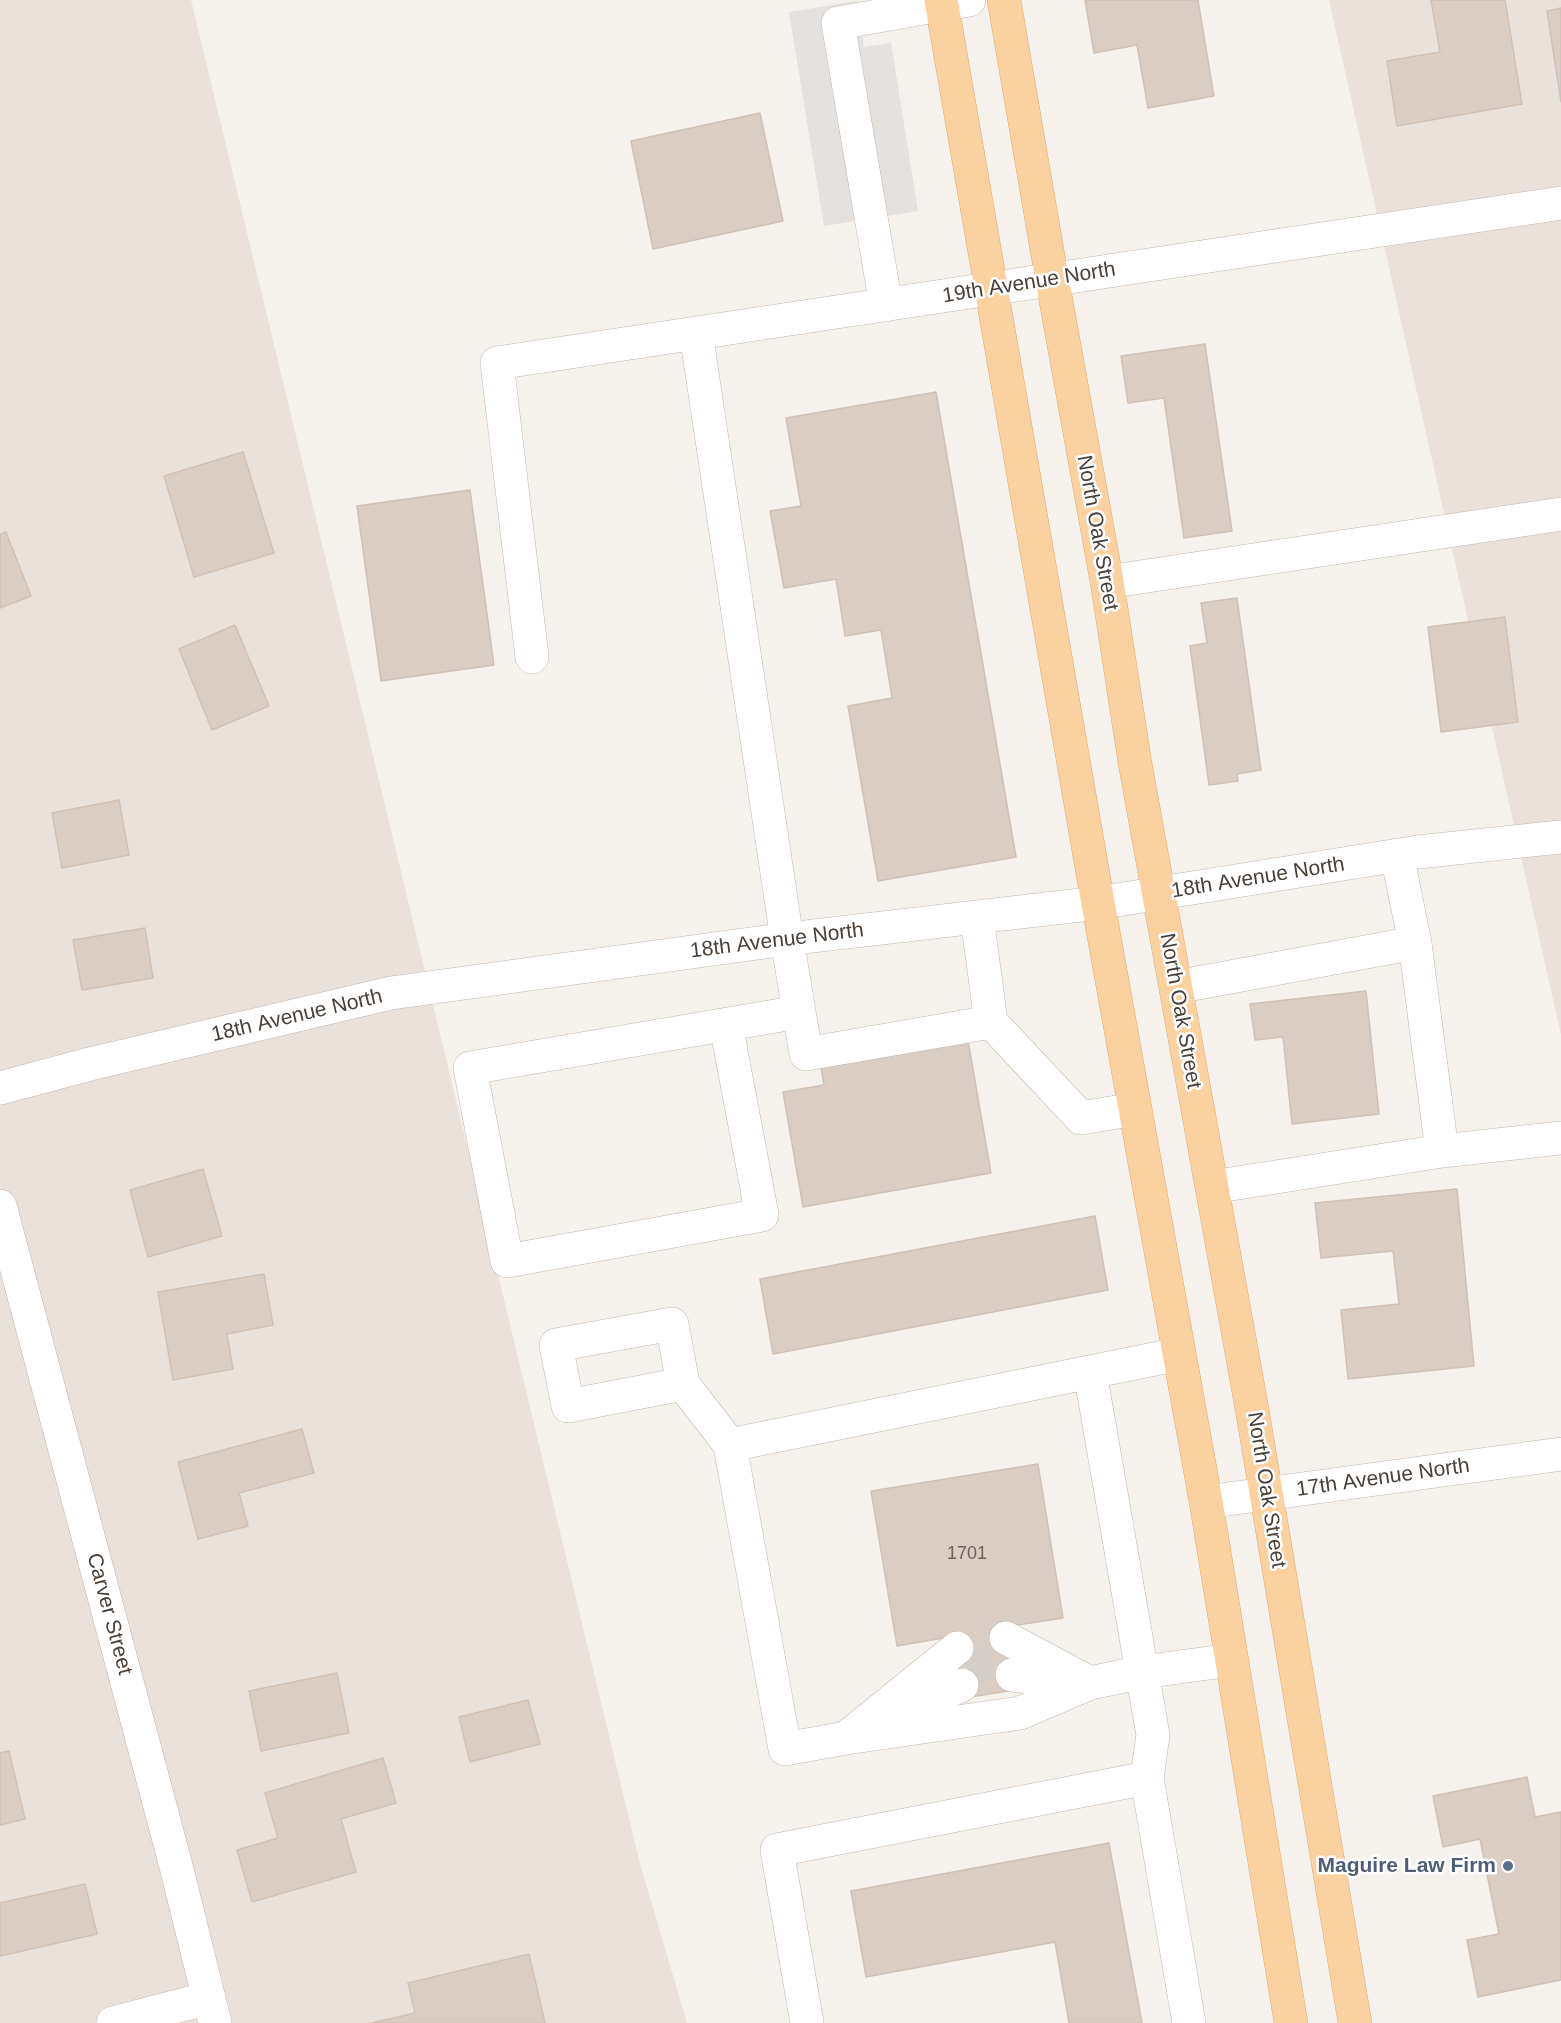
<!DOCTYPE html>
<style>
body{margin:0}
canvas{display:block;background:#f5f1ec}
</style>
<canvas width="1561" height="2023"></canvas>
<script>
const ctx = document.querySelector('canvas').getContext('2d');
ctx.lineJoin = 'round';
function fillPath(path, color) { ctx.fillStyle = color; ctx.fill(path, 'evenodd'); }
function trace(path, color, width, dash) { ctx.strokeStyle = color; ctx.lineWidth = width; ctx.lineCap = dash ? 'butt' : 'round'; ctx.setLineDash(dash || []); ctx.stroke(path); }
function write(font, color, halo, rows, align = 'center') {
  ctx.font = font + ' Helvetica,sans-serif'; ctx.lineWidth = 5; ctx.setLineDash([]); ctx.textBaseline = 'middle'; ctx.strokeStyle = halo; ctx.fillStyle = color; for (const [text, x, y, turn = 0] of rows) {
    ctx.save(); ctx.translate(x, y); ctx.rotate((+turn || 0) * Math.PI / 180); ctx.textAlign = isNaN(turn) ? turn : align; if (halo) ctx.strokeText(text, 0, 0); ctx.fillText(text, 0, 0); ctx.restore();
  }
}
fillPath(new Path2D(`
 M0 0H191L640 1864 687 2023H0Z
 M1329 0H1561V1035Z`), '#e9e1da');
fillPath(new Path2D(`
 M857 1 864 47 891 43 918 211 824 226 789 12Z`), '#e4e1df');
const building = new Path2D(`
 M1085 0H1198L1214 96 1148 108 1137 45 1094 53Z
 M1431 0H1505L1522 104 1397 126 1387 61 1440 52Z
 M1561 8V102L1547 11Z
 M760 113 783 221 653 249 631 141Z
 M1205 344 1232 531 1184 538 1164 398 1128 403 1121 356Z
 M936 392 1016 857 878 881 848 706 892 698 881 630 845 636 836 579 784 588 770 511 801 506 786 418Z
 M243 452 274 553 194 577 164 476Z
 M470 490 494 665 381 681 357 506Z
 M6 532 31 596 0 608V534Z
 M1237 598 1261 770 1237 774 1238 781 1209 785 1190 646 1207 643 1201 603Z
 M1505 617 1518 722 1441 732 1428 627Z
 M235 625 269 706 212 730 179 649Z
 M119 800 129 855 62 868 52 813Z
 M145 928 153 978 82 990 73 940Z
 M1366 991 1379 1114 1292 1124 1283 1037 1255 1040 1250 1004Z
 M967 1035 991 1173 803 1207 783 1092 824 1085 820 1062Z
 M203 1169 222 1236 148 1257 130 1190Z
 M1457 1189 1474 1366 1348 1379 1341 1310 1399 1304 1393 1251 1321 1258 1315 1203Z
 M1095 1216 1108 1290 773 1354 760 1279Z
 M264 1274 273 1325 227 1334 233 1369 173 1380 158 1292Z
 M302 1429 314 1473 239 1493 248 1526 198 1539 178 1462Z
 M1038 1464 1063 1618 1004 1627 1014 1690 965 1698 955 1636 897 1646 871 1491Z
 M337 1673 349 1733 261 1751 249 1691Z
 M528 1700 540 1744 470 1762 459 1717Z
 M9 1751 25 1819 0 1825V1753Z
 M383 1758 396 1803 341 1819 356 1872 252 1902 237 1850 278 1838 265 1793Z
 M1527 1777 1535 1817 1561 1812V1980L1478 1997 1467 1940 1499 1934 1480 1839 1443 1847 1433 1796Z
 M1109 1843 1142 2023H1069L1055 1942 866 1977 851 1891Z
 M85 1884 97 1934 0 1956V1903Z
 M529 1954 545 2023H371L415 2013 408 1983Z`);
fillPath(building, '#d9cdc4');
trace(building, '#d1c1b5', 1.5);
trace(new Path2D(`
 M960 1669 1010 1659`), '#d3cec8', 33, [33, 16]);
const minor = new Path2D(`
 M886 305 838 23 969 0
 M696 333 787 939 806 1054 991 1022
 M1107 582 1561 514
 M532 657 497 363 1561 203
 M1397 855 1415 943 1442 1151
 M977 917 991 1022 1081 1118 1135 1109
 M1176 987 1415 943
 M726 1025 762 1215 507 1261 470 1068 799 1012
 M0 1088 90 1064 391 993 787 939 1098 903 1418 852 1561 837
 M1212 1187 1442 1151 1561 1138
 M0 1206 176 1866 215 2023
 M1090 1372 1153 1735 1147 1778
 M683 1384 568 1406 556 1345 672 1324 683 1384 730 1445 785 1749 846 1738 1020 1713 1090 1683 1143 1672 1231 1660
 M730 1445 1179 1354
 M1206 1502 1561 1454
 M1006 1638 1090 1683
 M1012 1675 1073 1681
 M888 1719 962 1685
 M847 1737 957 1648
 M113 2023 209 1998
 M807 2023 777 1850 1147 1778 1189 2023`);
const major = new Path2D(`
 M941 0 1098 903 1206 1502 1291 2023
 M1004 0 1052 279 1107 582 1135 763 1252 1409 1355 2023`);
trace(minor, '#c0b7ae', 34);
trace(major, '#e0aa6f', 34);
trace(minor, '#fff', 33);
trace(major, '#fad19f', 33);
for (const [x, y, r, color] of [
 [1508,1866,6,"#5c6f8a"]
]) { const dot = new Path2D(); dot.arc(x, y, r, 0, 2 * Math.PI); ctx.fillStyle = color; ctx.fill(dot); trace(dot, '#fff', 2); }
write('18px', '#6d635c', null, [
 ["1701",967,1554]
]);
write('21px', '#494039', '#fff', [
 ["19th Avenue North",1029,283,-9],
 ["North Oak Street",1097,533,80],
 ["18th Avenue North",1258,878,-9],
 ["18th Avenue North",777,941,-7],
 ["North Oak Street",1180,1011,80],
 ["18th Avenue North",297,1016,-13],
 ["17th Avenue North",1383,1478,-8],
 ["North Oak Street",1266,1490,81],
 ["Carver Street",109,1614,75]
]);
write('bold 21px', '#4e5e75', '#fff', [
 ["Maguire Law Firm",1496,1866]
], 'right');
</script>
